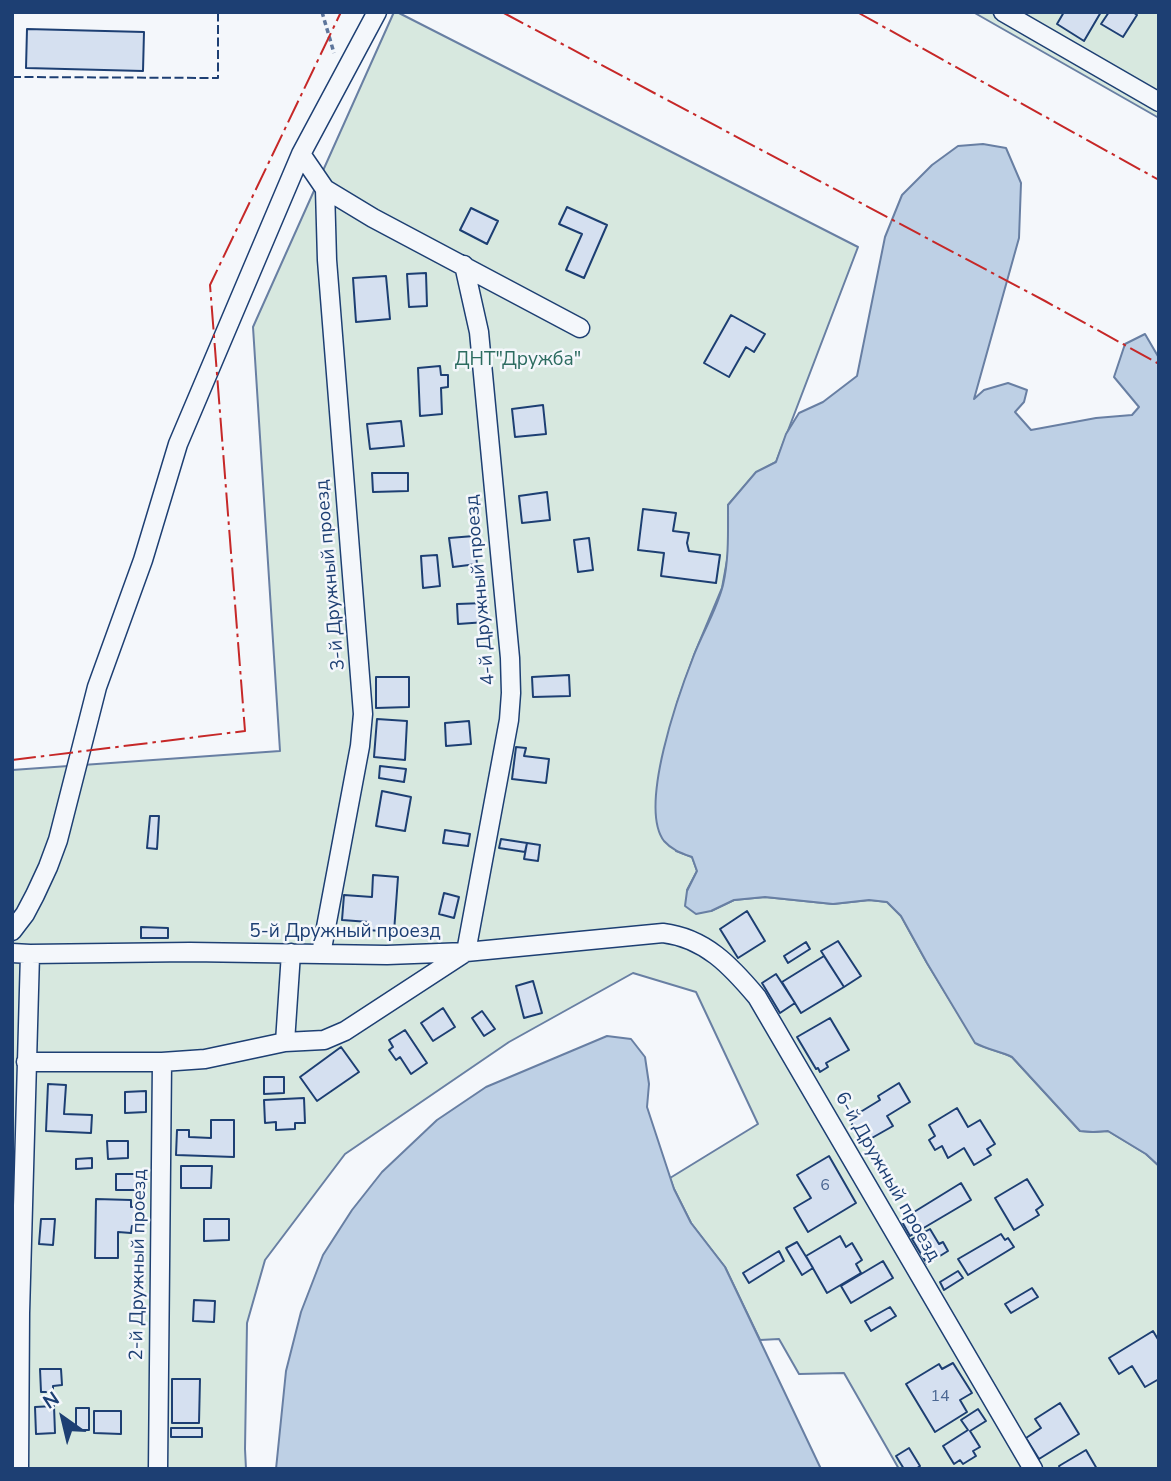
<!DOCTYPE html>
<meta charset="utf-8">
<style>
body{margin:0}
#map{position:relative;width:1171px;height:1481px;overflow:hidden;background:#f4f7fb;font-family:"Nunito Sans",sans-serif}
canvas{display:block}
.frame{position:absolute;inset:0;border:14px solid #1d3f73;pointer-events:none}
.north{position:absolute;left:28px;top:1383px;width:70px;height:70px;-webkit-text-stroke:5px #f4f7fb;paint-order:stroke;rotate:326deg;font-size:19px;font-weight:700;line-height:28px;text-align:center;color:#1d3f73}
.north::after{content:'';display:block;margin:auto;width:24px;height:32px;background:#1d3f73;clip-path:polygon(50% 0,100% 100%,50% 72%,0 100%)}
</style>
<div id="map">
<canvas width="1171" height="1481"></canvas>
<div class="frame"></div>
<div class="north">N</div>
</div>
<script>
const ctx = document.querySelector('canvas').getContext('2d');
ctx.lineJoin = 'round';
function fillPath(path, color) { ctx.fillStyle = color; ctx.fill(path, 'evenodd'); }
function trace(path, color, width, dash) { ctx.strokeStyle = color; ctx.lineWidth = width; ctx.lineCap = dash ? 'butt' : 'round'; ctx.setLineDash(dash || []); ctx.stroke(path); }
function write(font, color, halo, rows, align = 'center') {
  ctx.font = font + ' "Nunito Sans",sans-serif'; ctx.lineWidth = 5; ctx.setLineDash([]); ctx.textBaseline = 'middle'; ctx.strokeStyle = halo; ctx.fillStyle = color; for (const [text, x, y, turn = 0] of rows) {
    ctx.save(); ctx.translate(x, y); ctx.rotate((+turn || 0) * Math.PI / 180); ctx.textAlign = isNaN(turn) ? turn : align; if (halo) ctx.strokeText(text, 0, 0); ctx.fillText(text, 0, 0); ctx.restore();
  }
}
const green = new Path2D(`
 M394 12H397L858 247 776 462 756 473 728 505V555L722 588 694 655 677 703 676 851 692 857 697 871 687 890 711 911 734 900 765 897 833 904 870 900 887 902 901 916 927 963 976 1043C988 1050 1000 1051 1012 1057L1080 1131 1093 1132 1108 1131 1146 1154 1159 1166V1469H899L844 1373 799 1374 779 1339 760 1340 725 1267 691 1223 674 1189 670 1178 758 1124 696 992 633 973 509 1042 345 1154 265 1260 247 1323 245 1449 246 1469H12V770L280 751 253 327Z
 M973 12H1159V118Z`);
fillPath(green, '#d7e8df');
trace(green, '#687fa3', 2);
const water = new Path2D(`
 M983 144 1006 148 1021 183 1019 238 974 399 984 390 1008 383 1027 390 1024 402 1015 412 1031 430 1096 418 1132 415 1139 407 1114 377 1125 344 1145 334 1159 358V1166L1146 1154 1108 1131 1093 1132 1080 1131 1012 1057C1000 1051 988 1050 975 1043L927 963 901 916 887 902 869 900 833 904 765 897 734 900 711 911 696 914 685 906 687 891 697 871 692 857C681 853 672 850 664 841 638 807 679 693 694 655 703 632 717 609 723 585 729 559 728 533 728 505L756 472 776 462 786 434 799 413 823 402 857 376 885 237 902 195 932 165 958 146Z
 M607 1036 631 1039 645 1057 649 1084 647 1107 674 1189 691 1223 725 1267 821 1469H276L286 1371 301 1312 323 1255 352 1210 382 1172 437 1120 486 1087Z`);
fillPath(water, '#bed0e5');
trace(water, '#687fa3', 2);
const building = new Path2D(`
 M1064 12 1076 13 1101 12 1084 41 1057 24Z
 M1109 12H1133L1137 15 1123 37 1101 24Z
 M27 29 144 32 143 71 26 68Z
 M567 207 607 225 584 278 566 270 582 234 559 224Z
 M471 208 498 221 487 244 460 230Z
 M426 273 427 306 409 307 407 274Z
 M386 276 390 319 356 322 353 278Z
 M731 315 765 334 754 352 746 347 729 377 704 363Z
 M440 366 441 375H448V387L441 388 442 414 420 416 418 368Z
 M543 405 546 434 515 437 512 409Z
 M401 421 404 446 370 449 367 424Z
 M372 473H408V491L373 492Z
 M547 492 550 520 522 523 519 496Z
 M643 509 676 513 673 531 689 533 687 543 689 551 720 555 716 583 661 576 664 553 638 550Z
 M474 536 477 564 453 567 449 538Z
 M589 538 593 570 578 572 574 540Z
 M437 555 440 586 423 588 421 556Z
 M485 603 486 622 458 624 457 604Z
 M569 675 570 696 533 697 532 677Z
 M376 677H409V707L376 708Z
 M377 719 407 721 405 760 374 757Z
 M469 721 471 744 446 746 445 723Z
 M516 747 526 748 524 756 549 759 546 783 512 779Z
 M380 766 406 769 404 782 379 778Z
 M382 791 411 797 405 831 376 826Z
 M150 816H159L157 849 147 848Z
 M445 830 470 834 468 846 443 843Z
 M501 839 527 843 525 852 499 848Z
 M527 843 540 845 538 861 524 859Z
 M373 875 398 877 394 932 368 930 369 922 342 920 344 895 372 897Z
 M444 893 459 897 454 918 439 914Z
 M747 911 765 941 738 958 720 929Z
 M141 927 168 928V938H141Z
 M838 941 861 976 844 987 821 951Z
 M806 942 810 949 788 963 784 956Z
 M824 956 844 987 801 1013 782 982Z
 M776 974 795 1003 780 1013 762 983Z
 M533 981 542 1013 524 1018 516 986Z
 M443 1008 455 1027 433 1041 421 1023Z
 M482 1011 495 1029 484 1036 472 1018Z
 M830 1018 849 1050 826 1063 828 1067 820 1072 818 1068 816 1069 797 1037Z
 M405 1030 427 1063 411 1074 400 1057 396 1060 389 1050 393 1047 389 1040Z
 M341 1047 359 1072 317 1101 300 1077Z
 M264 1077H284V1093L264 1094Z
 M899 1083 910 1102 887 1116 893 1126 863 1143 849 1119 880 1100 878 1096Z
 M48 1084 66 1085 64 1114 92 1115 91 1133 46 1131Z
 M146 1091V1112L125 1113V1092Z
 M304 1098 305 1123H295V1129L276 1130V1122L265 1123 264 1100Z
 M957 1108 968 1127 980 1120 995 1144 987 1149 991 1155 974 1165 964 1148 948 1158 942 1146 935 1150 929 1140 935 1136 929 1125Z
 M211 1120H234V1157L176 1155 177 1130H189V1137L211 1138Z
 M107 1141H128V1158L108 1159Z
 M829 1156 856 1203 808 1232 794 1208 811 1198 797 1175Z
 M92 1158V1168L76 1169V1159Z
 M181 1166H212L211 1188H181Z
 M116 1174H138V1190H116Z
 M1027 1179 1043 1205 1036 1210 1039 1215 1014 1230 995 1198Z
 M961 1183 971 1200 910 1236 901 1220Z
 M96 1199 131 1200V1207H138L137 1226H132L131 1233 118 1232V1258H95Z
 M41 1219H55L53 1245 39 1244Z
 M204 1219H229V1240L204 1241Z
 M930 1229 939 1244 943 1242 948 1251 927 1264 912 1239Z
 M1001 1234 1005 1240 1008 1238 1014 1247 968 1275 958 1259Z
 M840 1236 846 1247 852 1243 862 1260 856 1264 861 1273 827 1293 806 1256Z
 M797 1242 813 1268 802 1275 786 1248Z
 M779 1251 784 1261 749 1283 743 1273Z
 M883 1261 893 1278 851 1303 841 1286Z
 M958 1271 963 1278 944 1290 940 1282Z
 M1032 1288 1038 1297 1011 1313 1005 1304Z
 M194 1300 215 1301 214 1322 193 1321Z
 M890 1307 896 1316 871 1331 865 1321Z
 M1153 1331 1159 1341V1379L1145 1387 1132 1366 1119 1374 1109 1358Z
 M953 1363 972 1393 960 1400 967 1412 935 1432 906 1384 939 1364 942 1369Z
 M40 1369H61L62 1385 53 1386V1392H41Z
 M172 1379H200L199 1423H172Z
 M1060 1403 1079 1434 1039 1459 1026 1438 1041 1428 1035 1419Z
 M54 1406 55 1433 36 1434 35 1407Z
 M76 1408H89V1430H76Z
 M978 1409 986 1421 970 1431 980 1447 973 1451 976 1456 963 1464 960 1460 954 1464 943 1446 968 1430 961 1420Z
 M94 1411H121V1434L94 1433Z
 M171 1428H202V1437H171Z
 M909 1448 920 1466 916 1469H904L896 1456Z
 M1086 1450 1097 1469H1060L1059 1466Z`);
fillPath(building, '#d5e0f0');
trace(building, '#1d3f73', 2);
const minor = new Path2D(`
 M1003 12 1159 102
 M301 154 325 189 373 218 580 328
 M12 931 25 914 35 895 48 867 58 840 97 687 143 560 178 444 301 154 377 12
 M12 953 30 954 190 952 387 955 466 952 663 933C705 938 731 966 757 997L1033 1469
 M321 954 360 746 363 714 327 260 325 189
 M285 1042 291 953
 M26 1062H162L205 1059 285 1042 324 1040 345 1031 466 952 509 720 511 693 510 658 479 332 464 265
 M19 1469 20 1313 30 954
 M158 1469 162 1062`);
trace(minor, '#1d3f73', 21);
trace(new Path2D(`
 M322 12 334 53`), '#5e769c', 3.5, [5, 3.5]);
trace(minor, '#f4f7fb', 18);
trace(new Path2D(`
 M12 77 218 78V12`), '#1d3f73', 2, [9, 3.5]);
trace(new Path2D(`
 M502 12 1045 301 1159 364
 M857 12 1159 180
 M12 760 245 731 210 285 341 12`), '#c62828', 2, [24, 5, 3.5, 5]);
write('16px', '#4b6792', null, [
 ["6",825,1186],
 ["14",940,1397]
]);
write('19px', '#2c6c60', '#f4f7fb', [
 ["ДНТ\"Дружба\"",518,360]
]);
write('19px', '#1d3f73', '#f4f7fb', [
 ["3-й Дружный проезд",331,575,-95],
 ["4-й Дружный проезд",481,590,-95],
 ["5-й Дружный проезд",345,932],
 ["6-й Дружный проезд",887,1177,60],
 ["2-й Дружный проезд",139,1265,-89]
]);
</script>
